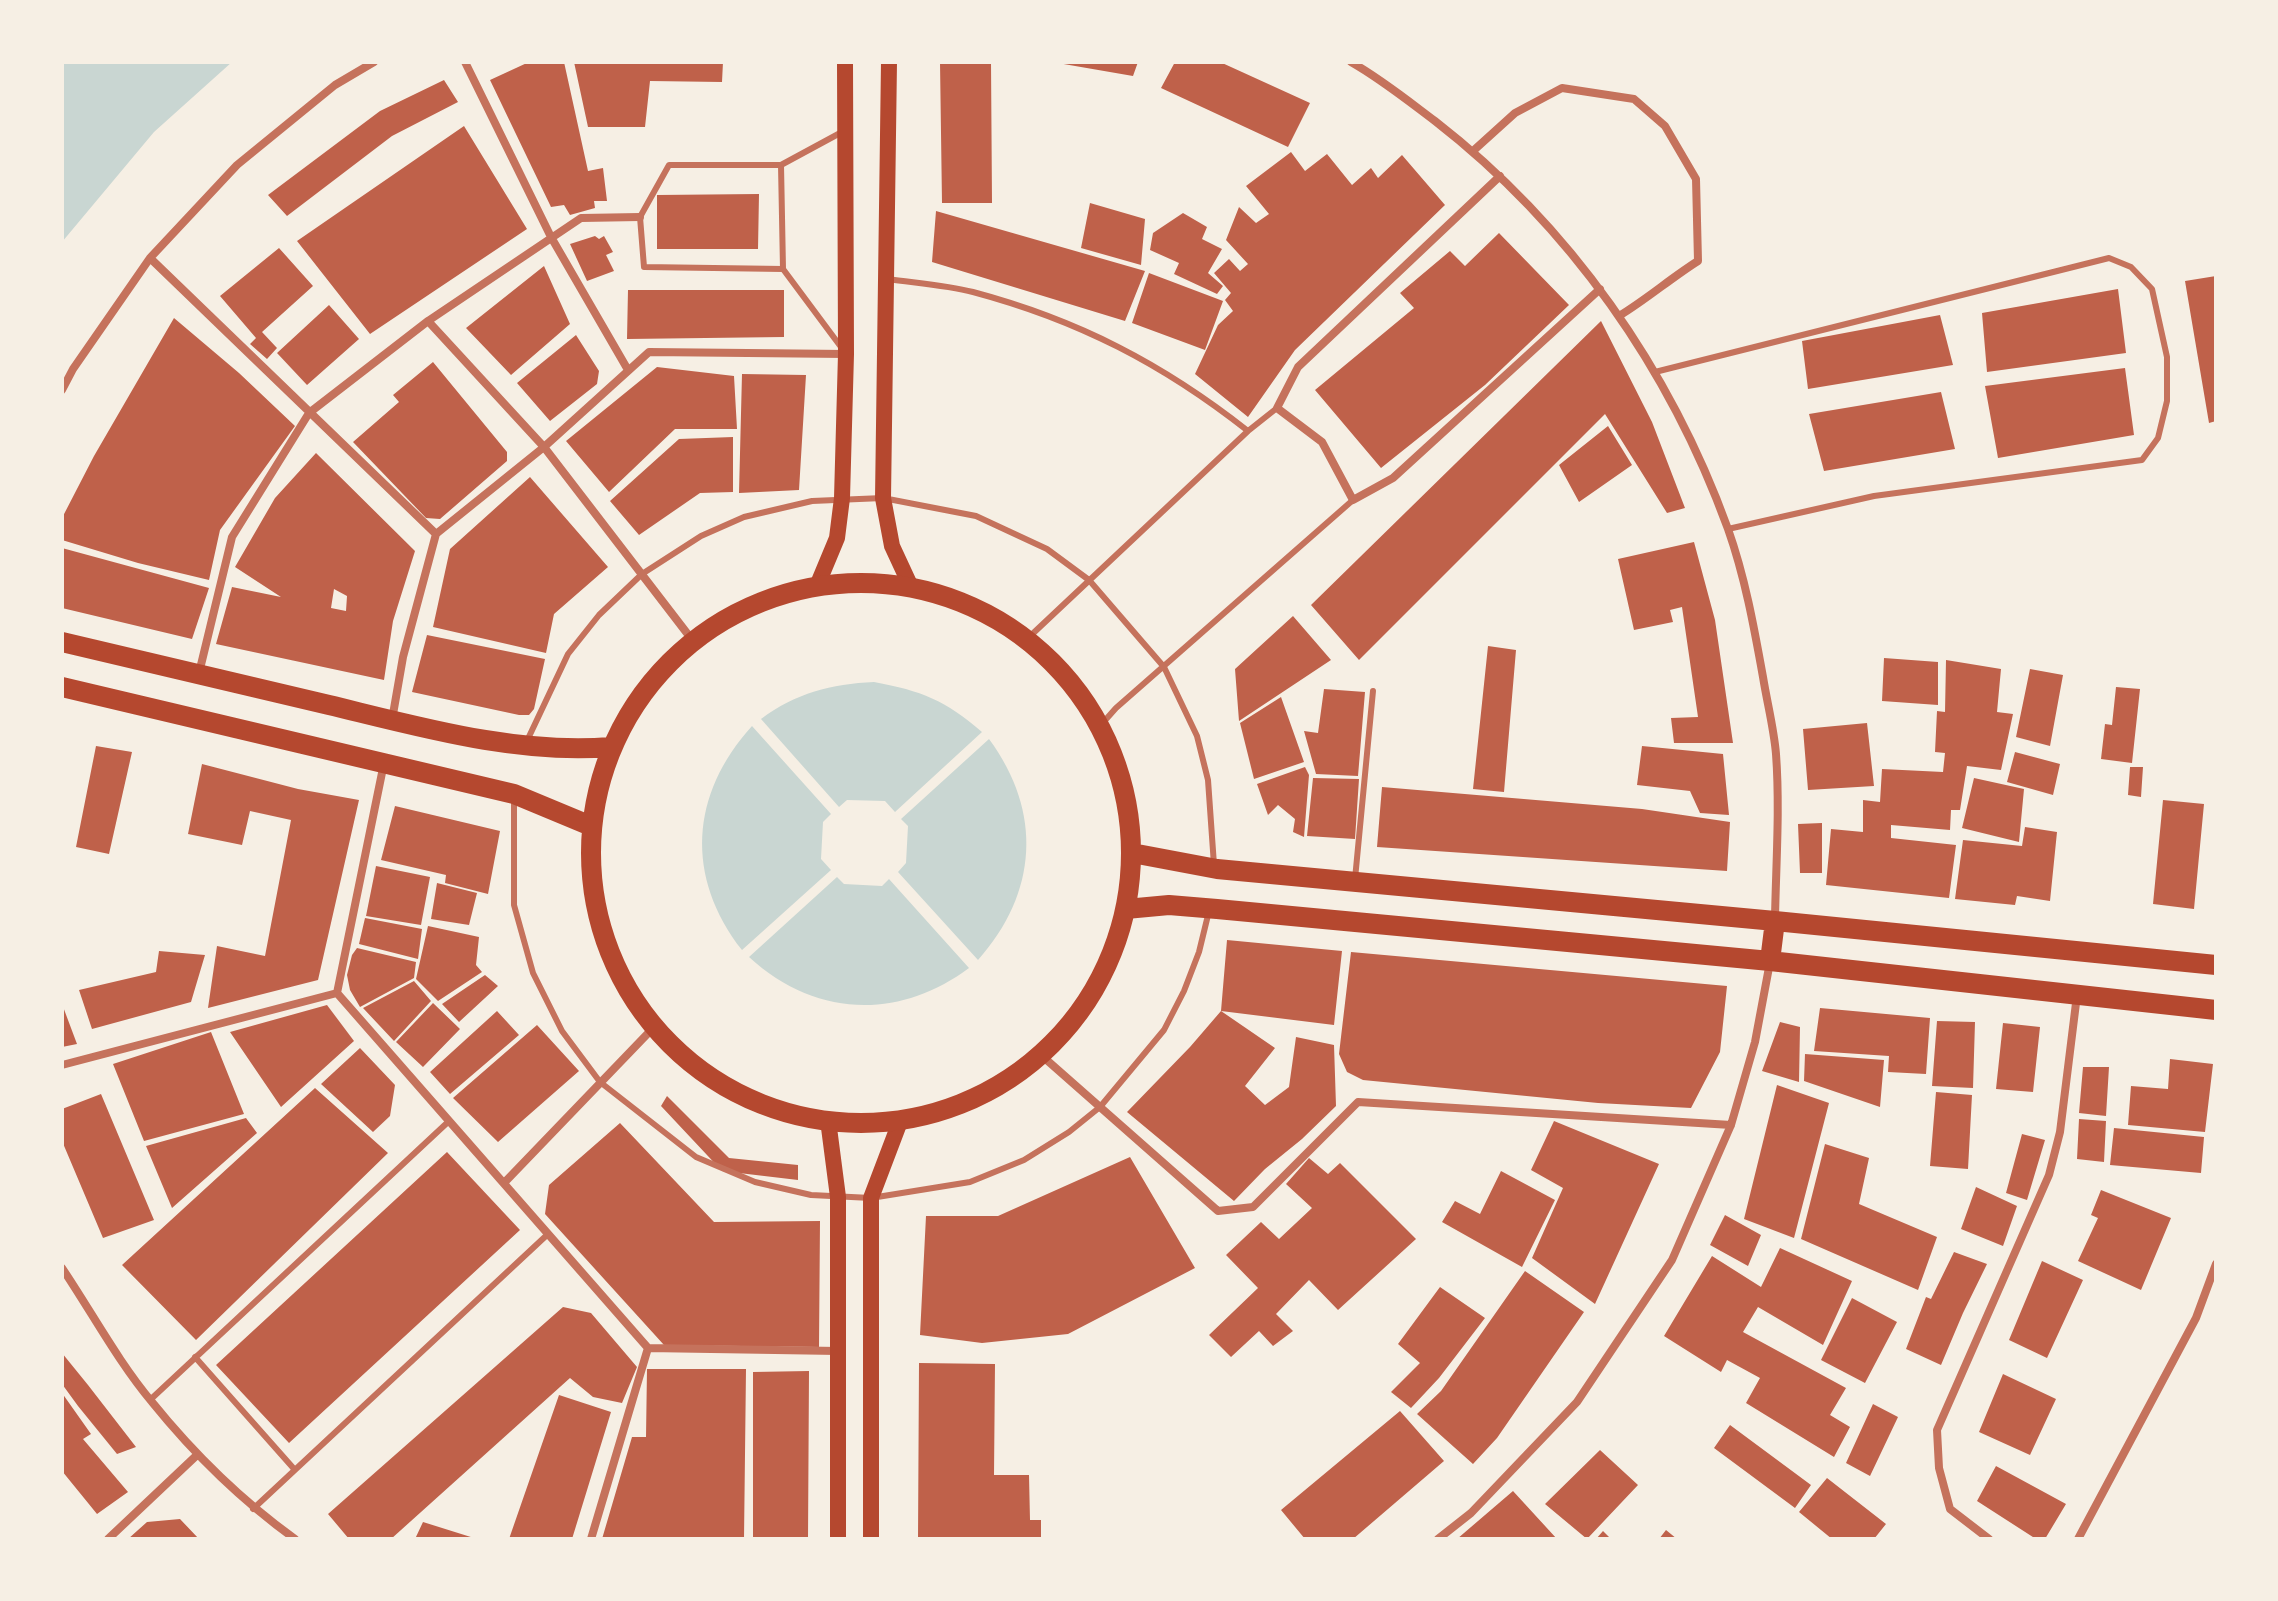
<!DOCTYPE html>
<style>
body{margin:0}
#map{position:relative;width:2278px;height:1601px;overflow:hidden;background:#f6efe4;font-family:"Work Sans",sans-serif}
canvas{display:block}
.frame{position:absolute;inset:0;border:64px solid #f6efe4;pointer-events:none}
</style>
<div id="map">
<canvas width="2278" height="1601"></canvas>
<div class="frame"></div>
</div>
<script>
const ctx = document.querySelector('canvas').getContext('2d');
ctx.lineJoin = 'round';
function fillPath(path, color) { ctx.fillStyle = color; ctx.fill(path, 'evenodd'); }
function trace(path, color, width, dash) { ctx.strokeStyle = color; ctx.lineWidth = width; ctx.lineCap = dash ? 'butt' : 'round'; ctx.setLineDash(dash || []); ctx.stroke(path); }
fillPath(new Path2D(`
 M62 62H232L154 132 62 242Z
 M874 682C922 691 945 700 982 732L895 812 885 801 847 800 839 807 761 719C796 693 831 684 874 682Z
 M752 726 831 814 823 822 821 859 831 870 742 950C685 877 690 794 752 726Z
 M989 739C1043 812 1038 893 978 960L898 872 906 863 908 826 901 819Z
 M837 877 844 884 882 886 889 879 969 968C898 1021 814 1017 749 957Z`), '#c9d6d2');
fillPath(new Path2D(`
 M529 62H564L588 171 603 168 607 201H594L595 208 570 215 564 205 551 207 490 80Z
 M574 62H723L722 82 650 81 645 127H588Z
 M940 62H991L992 203H942Z
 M1052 62H1138L1133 76Z
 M1175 62H1220L1310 103 1288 147 1161 88Z
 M444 80 458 102 392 136 287 216 268 195 380 111Z
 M464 126 527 229 370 334 297 241Z
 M1291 152 1305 171 1327 154 1352 185 1371 168 1378 178 1402 155 1445 205 1295 350 1248 417 1195 374 1218 325 1233 311 1225 300 1231 293 1214 273 1229 259 1240 271 1248 264 1226 240 1239 207 1256 223 1269 214 1246 186Z
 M759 194 758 249H657V195Z
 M1090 203 1145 219 1141 265 1081 248Z
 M936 211 1145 271 1125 321 932 262Z
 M1183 213 1207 227 1202 239 1222 249 1208 273 1223 286 1217 294 1174 274 1179 263 1150 250 1153 233Z
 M1499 233 1569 305 1485 385 1381 468 1315 390 1414 308 1400 293 1450 251 1465 266Z
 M595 236 599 239 604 236 613 252 606 255 614 271 587 281 570 244Z
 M279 248 313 286 262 332 277 348 267 359 250 344 256 338 220 296Z
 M544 266 570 324 511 375 466 328Z
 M1149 273 1223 301 1205 350 1132 323Z
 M2216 276V421L2209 423 2185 281Z
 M2118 289 2126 353 1987 372 1982 313Z
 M628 290H784V337L627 339Z
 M329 305 359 339 307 385 277 353Z
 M1940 315 1953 365 1808 389 1802 341Z
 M174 318 239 373 295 426 220 530 209 580 138 563 62 540V518L94 456Z
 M1601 321 1652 422 1685 508 1667 513 1605 414 1359 660 1311 605Z
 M576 335 599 371 597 384 550 421 517 383Z
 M433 362 507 452V461L440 519 426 518 353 442 399 402 393 395Z
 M657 367 734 376 737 429H675L609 492 566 441Z
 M2125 368 2134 435 1998 458 1985 386Z
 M742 374 806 375 799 490 739 493Z
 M1941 392 1955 449 1824 471 1809 414Z
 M1608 426 1632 465 1579 502 1559 465Z
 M733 437V492L700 493 639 535 610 501 679 439Z
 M316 453 415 551 393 621 384 680 216 644 232 587 281 597 235 567 275 498ZM334 589 347 596 346 611 331 608Z
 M530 477 608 567 554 614 546 653 433 627 450 549Z
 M1694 542 1715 620 1733 743H1674L1671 718 1698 717 1682 607 1670 610 1673 622 1634 630 1618 559Z
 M62 548 209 588 192 639 62 608Z
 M1293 616 1331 660 1239 721 1235 669Z
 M427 635 545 659 534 709 529 715H519L412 692Z
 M1488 646 1516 650 1504 792 1473 789Z
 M1884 658 1938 662V705L1882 701Z
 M1946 660 2001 669 1997 712 2013 714 2001 770 1967 766 1960 810H1951L1950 830 1891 825V838L1956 845 1949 898 1826 885 1831 829 1863 832V800L1880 802 1882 769 1943 772 1945 753 1935 752 1937 711 1945 712Z
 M2030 669 2063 675 2050 746 2016 737Z
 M2116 687 2140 689 2132 763 2101 759 2105 724 2112 725Z
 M1324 689 1365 692 1358 776 1316 774 1304 731 1318 733Z
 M1281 697 1304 762 1254 779 1240 723Z
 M1867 723 1874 786 1808 790 1803 729Z
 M96 746 132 752 109 854 76 847Z
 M1642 746 1723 754 1729 815 1700 813 1690 791 1637 785Z
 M2015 752 2060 764 2053 795 2007 782Z
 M202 764 298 789 359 800 318 980 208 1008 217 946 265 956 291 820 250 811 242 845 188 834Z
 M1305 767 1309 775 1304 837 1293 832 1295 819 1278 805 1268 815 1257 784Z
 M2130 767H2143L2141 797 2128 795Z
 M1313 778 1359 779 1355 839 1307 836Z
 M1974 778 2024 789 2019 842 1962 828Z
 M1382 787 1642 809 1730 822 1727 871 1377 847Z
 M2163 800 2204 804 2194 909 2153 904Z
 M395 806 500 831 488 894 445 883 446 875 381 860Z
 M1822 823V873H1800L1798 824Z
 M2025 827 2057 832 2050 901 2017 896 2015 905 1955 899 1963 840 2022 846Z
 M376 866 430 877 421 925 366 916Z
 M437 883 477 893 469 925 431 919Z
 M365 918 422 929 418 959 359 944Z
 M428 926 479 937 476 965 482 972 438 1001 416 979Z
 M1227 940 1342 951 1334 1025 1221 1011 1275 1048 1245 1086 1265 1105 1289 1087 1296 1037 1334 1045 1336 1106 1302 1139 1265 1169 1234 1201 1127 1112 1190 1047 1221 1011Z
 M357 948 416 962 414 978 360 1007 350 990 347 975 352 955Z
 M159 951 205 955 191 1002 92 1029 79 990 156 972Z
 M1351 952 1727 986 1720 1052 1691 1108 1598 1103 1363 1080 1347 1072 1339 1054Z
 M485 975 498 986 459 1022 442 1004Z
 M414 981 431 1001 394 1041 363 1008Z
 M433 1003 460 1029 423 1067 396 1042Z
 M62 1004 77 1044 62 1047Z
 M327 1005 354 1041 281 1107 230 1032Z
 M1820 1008 1930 1018 1926 1074 1888 1072 1889 1056 1814 1051Z
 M497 1011 519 1035 450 1094 430 1072Z
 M1937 1021 1975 1022 1973 1088 1932 1086Z
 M1780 1022 1800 1027 1799 1082 1762 1071Z
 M2003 1023 2040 1027 2033 1092 1996 1089Z
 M537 1025 579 1071 498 1142 453 1098Z
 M211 1032 244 1114 144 1141 113 1064Z
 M360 1048 395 1085 390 1116 373 1132 321 1084Z
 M1805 1054 1884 1060 1880 1107 1804 1081Z
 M2170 1059 2213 1064 2205 1132 2128 1125 2131 1086 2168 1089Z
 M2083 1067H2109L2106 1116 2079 1113Z
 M1777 1085 1829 1103 1794 1238 1744 1219Z
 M315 1088 388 1153 196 1340 122 1265Z
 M1936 1092 1972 1095 1968 1169 1930 1166Z
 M101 1094 154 1220 103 1238 62 1141V1109Z
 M667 1096 729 1158 798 1165V1180L722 1171 661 1106Z
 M246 1118 257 1133 172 1208 146 1146Z
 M2079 1119 2106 1121 2104 1162 2077 1159Z
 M1554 1121 1659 1164 1595 1304 1532 1258 1563 1188 1531 1170Z
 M620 1123 714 1222 820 1221 819 1347 664 1345 545 1214 549 1185Z
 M2114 1128 2204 1137 2201 1173 2110 1165Z
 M2022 1134 2045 1140 2027 1200 2006 1193Z
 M1825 1144 1869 1158 1859 1204 1937 1237 1918 1290 1801 1239Z
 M447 1152 520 1230 289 1443 216 1365Z
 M1130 1157 1195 1268 1068 1334 982 1343 920 1335 926 1216H998Z
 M1309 1158 1328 1174 1340 1163 1416 1239 1338 1310 1309 1280 1276 1314 1293 1331 1273 1346 1259 1331 1231 1357 1209 1335 1258 1288 1226 1255 1261 1222 1279 1239 1312 1208 1286 1184Z
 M1501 1171 1555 1200 1522 1267 1442 1222 1455 1201 1480 1214Z
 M1976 1187 2017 1206 2003 1246 1961 1229Z
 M2101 1190 2171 1218 2141 1290 2078 1261 2098 1218 2091 1215Z
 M1725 1215 1761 1235 1748 1266 1710 1245Z
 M1780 1248 1852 1281 1823 1345 1758 1307 1743 1332 1846 1388 1830 1415 1850 1427 1834 1457 1746 1403 1760 1378 1727 1360 1721 1372 1664 1336 1712 1256 1761 1287Z
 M1954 1252 1987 1264 1963 1313 1941 1365 1906 1349 1926 1297 1931 1299Z
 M2042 1261 2083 1280 2047 1358 2009 1340Z
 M1525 1271 1584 1312 1497 1438 1473 1464 1417 1414 1441 1391Z
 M1440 1287 1485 1318 1439 1378 1411 1408 1391 1392 1420 1363 1398 1344Z
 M1852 1298 1897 1322 1865 1383 1821 1360Z
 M563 1307 591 1313 637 1367 622 1403 593 1397 570 1378 391 1539H349L328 1514Z
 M62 1353 88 1385 136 1447 117 1454 78 1406 62 1384Z
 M919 1363 995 1364 994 1475H1029L1030 1520H1041V1539H918Z
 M647 1369H746L744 1539H602L632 1437H646Z
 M809 1371 808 1539H753V1372Z
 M2003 1374 2056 1399 2030 1455 1979 1432Z
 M62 1393 91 1434 83 1439 128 1492 97 1514 62 1471Z
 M559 1395 611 1412 572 1539H509Z
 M1873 1404 1898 1417 1870 1476 1846 1463Z
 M1400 1411 1444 1461 1353 1539H1305L1281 1510Z
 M1730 1425 1811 1485 1795 1508 1714 1448Z
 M1600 1450 1638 1485 1587 1539 1545 1504Z
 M1996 1466 2066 1504 2045 1539H2036L1977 1501Z
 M1827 1478 1886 1524 1874 1539H1832L1799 1512Z
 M1513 1491 1557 1539H1457Z
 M180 1519 199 1539H128L147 1522Z
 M423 1522 474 1538V1539H415Z
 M1666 1530 1677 1539H1659Z
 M1603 1531 1611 1539H1596Z`), '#bf614a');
trace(new Path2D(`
 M781 165 783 269
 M888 279C916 283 946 285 973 292 1078 320 1163 364 1248 431
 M841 347 783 269 644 267 640 217 669 165H781L842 132
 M1655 372 2109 258 2131 267 2152 289 2167 357V401L2158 438 2142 460 1874 496 1728 529
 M1027 639 1248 431 1277 408
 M1100 726 1116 708 1353 500
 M526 743 568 654 599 615 642 574 701 536 744 517 812 501 883 498 976 516 1047 549 1089 580 1164 667 1197 736 1208 780 1214 865
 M514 798V905L533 973 562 1031 600 1082 696 1157 755 1182 811 1195 871 1198 970 1182 1024 1160 1069 1132 1100 1107 1164 1030 1184 991 1199 952 1209 911
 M1355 879 1373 691
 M195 1357 295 1470
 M150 1400 448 1122
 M253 1509 548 1234`), '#c5725c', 6);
trace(new Path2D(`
 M465 62 551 237 628 370
 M1351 62C1381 79 1407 100 1435 121 1570 226 1670 369 1728 529 1745 577 1754 627 1763 677 1767 702 1774 729 1776 754 1780 808 1776 864 1775 918
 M1473 151 1515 113 1562 88 1634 99 1665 126 1696 179 1698 261C1671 278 1647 299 1619 316
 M1500 176 1298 367 1277 408 1322 442 1353 500 1393 478 1600 289
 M150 258 436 534
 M428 321 544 447 693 641
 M62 390 73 369 150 258 237 165 335 85 374 62
 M199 673 232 537 309 413 428 321 581 218 640 217
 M392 720 403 657 436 534 544 447 649 352 846 354
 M337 993 648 1348
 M1041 1055 1218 1211 1253 1207 1358 1102 1731 1125
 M62 1065 337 993 384 763
 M504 1183 655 1026
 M62 1268C91 1311 119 1363 152 1402 194 1454 241 1500 295 1539
 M108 1539 197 1455
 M591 1539 648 1348 838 1351
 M1438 1539 1471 1513 1577 1402 1672 1260 1731 1125 1755 1042 1770 962
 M1989 1539 1950 1509 1939 1468 1937 1430 2049 1175 2060 1132 2077 995
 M2078 1539 2196 1318 2216 1264`), '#c5725c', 8);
trace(new Path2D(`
 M889 62 883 498 892 546 911 587
 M817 586 837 538 842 498 846 354 845 62
 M828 1120 838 1197V1539
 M871 1539V1198L901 1119`), '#b5482f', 16);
trace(new Path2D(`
 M591 853a270 270 0 1 1 540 0a270 270 0 1 1-540 0Z
 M62 642C151 663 240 684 329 705 420 727 518 755 611 747
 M62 687 514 794 591 826
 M1132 853 1217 869 1775 921 2216 965
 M1126 909 1169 905 1217 909 1770 961 2216 1010
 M1770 961 1775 921`), '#b5482f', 20);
</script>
